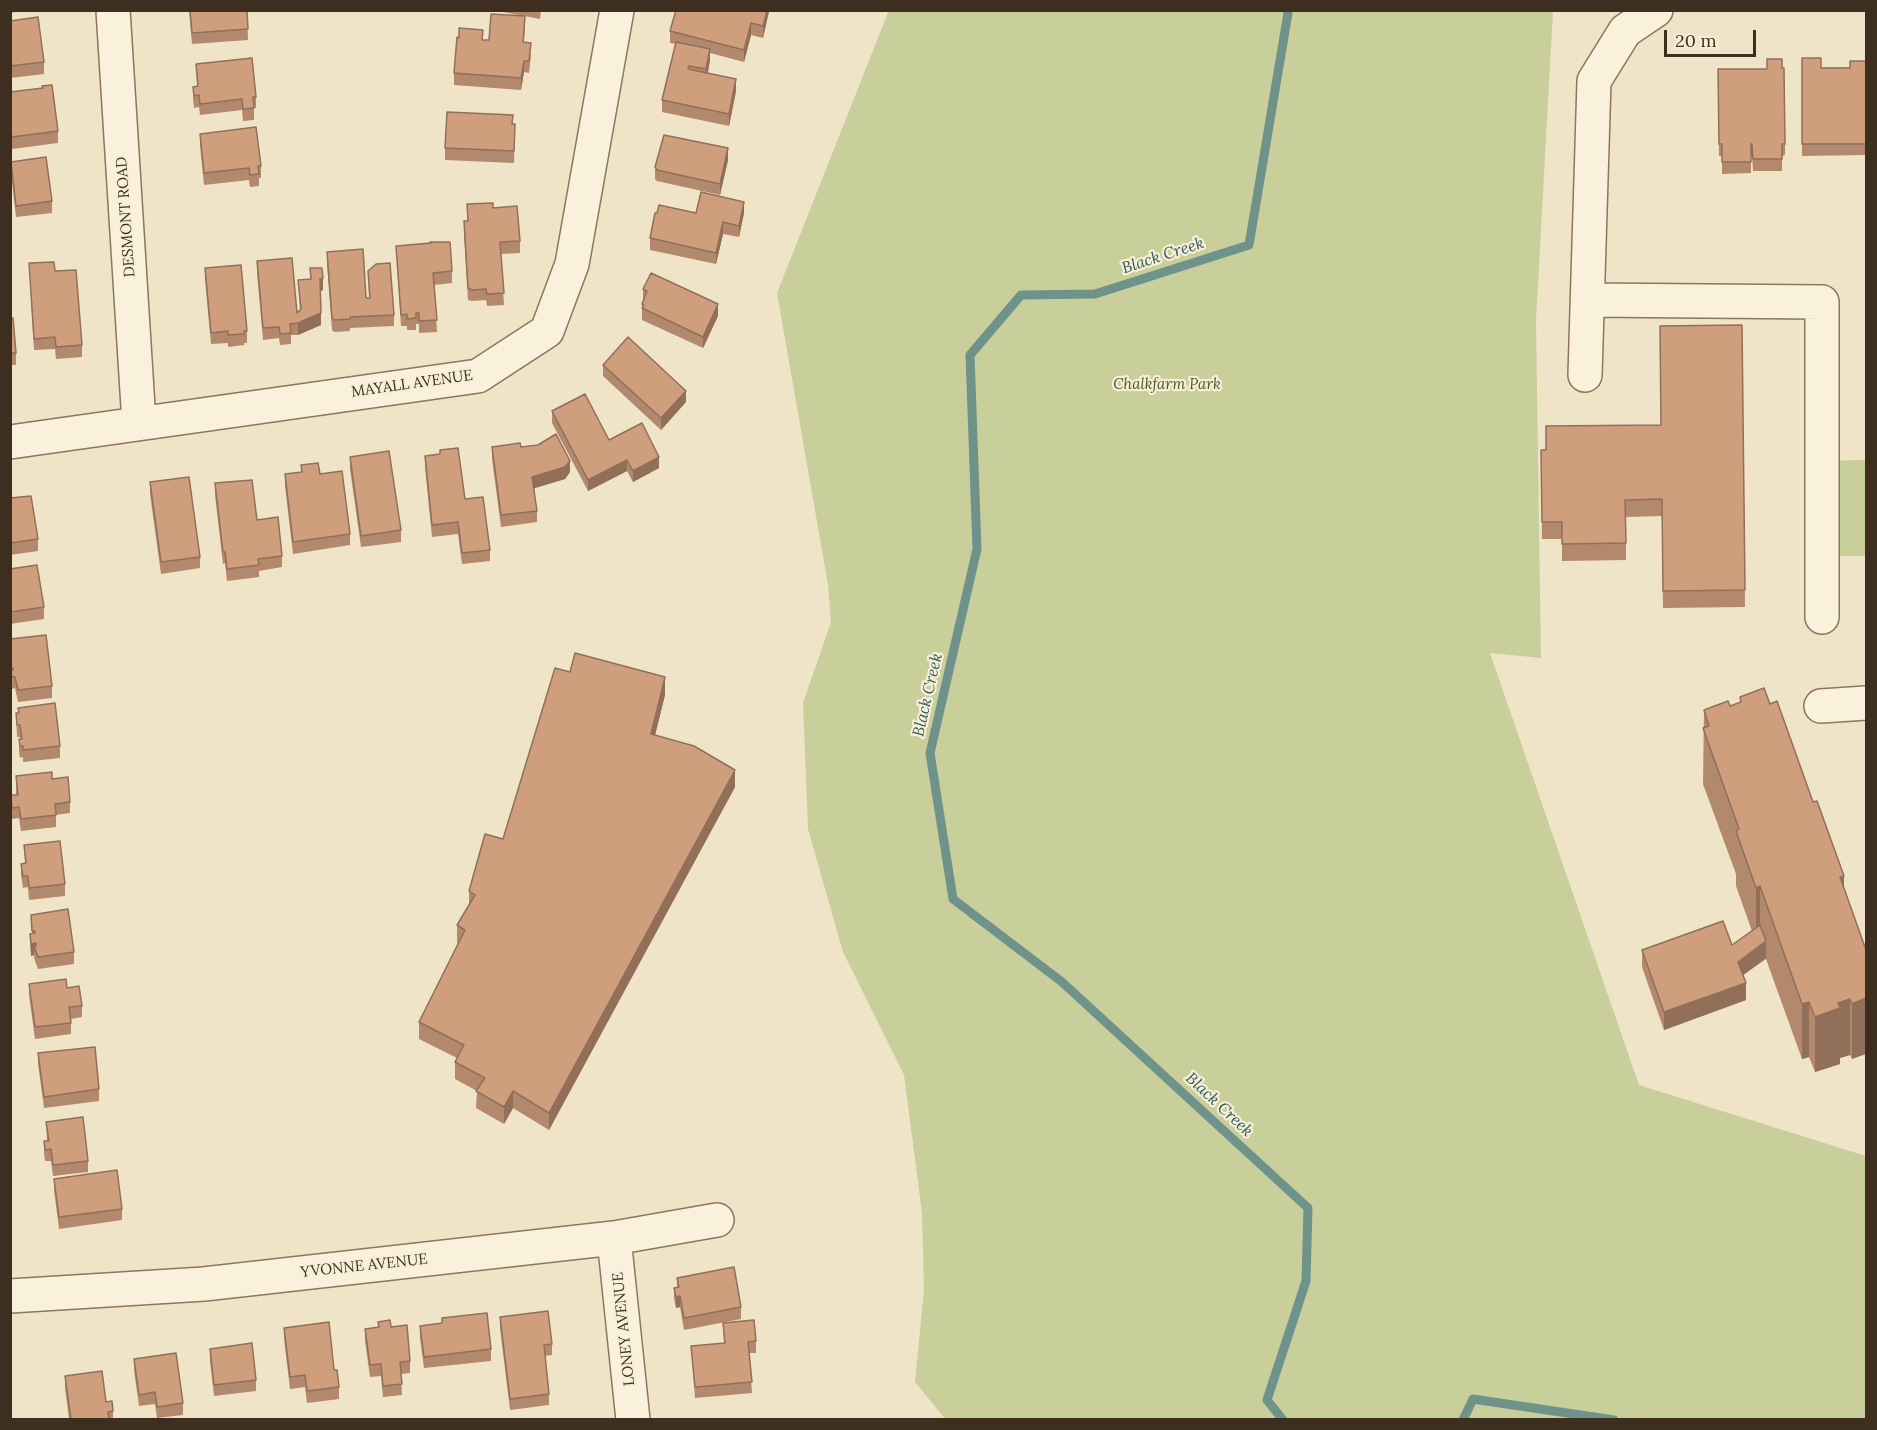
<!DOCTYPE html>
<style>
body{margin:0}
#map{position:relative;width:1877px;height:1430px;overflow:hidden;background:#f0e4c8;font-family:Lora,serif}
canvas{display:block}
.frame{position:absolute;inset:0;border:12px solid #3d2e20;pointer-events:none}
.scale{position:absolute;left:1664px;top:30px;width:92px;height:27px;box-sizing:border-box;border:3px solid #3d2e20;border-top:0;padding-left:8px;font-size:18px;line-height:21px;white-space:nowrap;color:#3d2e20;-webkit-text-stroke:4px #f7eed8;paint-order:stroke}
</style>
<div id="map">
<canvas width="1877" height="1430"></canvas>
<div class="frame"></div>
<div class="scale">20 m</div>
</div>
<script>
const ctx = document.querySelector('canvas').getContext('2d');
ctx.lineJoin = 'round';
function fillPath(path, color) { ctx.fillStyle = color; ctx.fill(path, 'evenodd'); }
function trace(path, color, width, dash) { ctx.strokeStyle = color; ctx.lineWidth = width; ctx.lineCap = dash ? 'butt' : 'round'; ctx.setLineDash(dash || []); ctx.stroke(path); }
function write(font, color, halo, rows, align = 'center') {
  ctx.font = font + ' Lora,serif'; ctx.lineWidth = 4.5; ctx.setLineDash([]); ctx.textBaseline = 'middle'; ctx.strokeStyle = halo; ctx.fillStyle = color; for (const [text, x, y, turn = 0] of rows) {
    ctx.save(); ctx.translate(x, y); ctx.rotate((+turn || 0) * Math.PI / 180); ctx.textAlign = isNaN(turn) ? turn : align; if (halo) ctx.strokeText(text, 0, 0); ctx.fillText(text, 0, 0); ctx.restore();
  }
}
fillPath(new Path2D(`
 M889 10 1553 11 1536 321 1541 658 1490 653 1639 1085 1866 1156V1419L946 1420 915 1382 924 1290 922 1213 904 1075 843 952 808 829 803 703 831 622 828 585 777 293Z
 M1866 460V556H1809L1808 461Z`), '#c9cf9b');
trace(new Path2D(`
 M1283 1420 1267 1400 1306 1281 1308 1208 1062 982 953 899 930 753 977 549 970 355 1021 295 1095 294 1249 245 1288 13 1287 10
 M1463 1420 1473 1399 1614 1420`), '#6f938a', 9);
const minor = new Path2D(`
 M113 10 139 423
 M1589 300 1822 302V617
 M1585 375 1594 81 1625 31 1656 10
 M10 442 478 376 547 331 572 264 617 10
 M1821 706 1866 703
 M614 1238 633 1420
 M10 1296 204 1284 614 1238 717 1220`);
trace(minor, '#8d765c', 36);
trace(minor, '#faf1dc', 33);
fillPath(new Path2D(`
 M10 10H27L10 13Z
 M189 10H247L248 40 192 44Z
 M492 10H541L540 19Z
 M769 10 763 38 751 35 744 62 710 53V60L708 73 736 91 729 126 662 112V100L676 44 670 43V31Z
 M10 21 44 62V74L10 78Z
 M525 28 524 42 531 55 529 73 524 72 521 90 454 85V73L483 40H489Z
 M1802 58 1821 68 1866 67V155L1802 156Z
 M196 64 256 97V108H254V120L243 121 242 110 200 115 199 107 194 108 193 98V87L197 86Z
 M1718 69 1785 144V155L1782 156V171H1753L1752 156H1751V173L1722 174V156H1719Z
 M10 92 58 131V143L12 149 10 140Z
 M513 124H515L514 163 445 160V148Z
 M200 134 261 166V178H259V186L250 187 249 180 204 185 200 145Z
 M728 160 720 195 657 181 655 179V167Z
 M11 162 52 201V213L16 217 11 173Z
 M467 204 493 208 520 241V253L501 254 504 305 487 306 486 300 472 301 468 300 464 233V221H468Z
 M744 213 739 237 723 234 716 264 650 250V238Z
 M430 242 452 271V283L434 285 437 332 419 333V324H416V330H407V326H401L396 246 430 243Z
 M327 252 366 298H369L368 271 394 315V326L350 328V331L334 332 332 330 327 264Z
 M257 261 297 313 300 310 298 280 310 279V268L323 290 320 291 321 325 298 335H291V344L280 345 279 338 263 340 257 272Z
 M29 263 55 271 82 345V357L56 359 55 349 34 350Z
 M205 268 247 331V343H244V345L228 347V343L211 344 205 279Z
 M643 289 718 316 703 348 642 320V304L643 301Z
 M10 318 16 353V365H10Z
 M1742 325 1745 607 1663 608 1662 516 1626 517V560L1562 561V539H1542L1541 450H1546L1661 425Z
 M603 365 686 402 661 430 603 376Z
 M552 411 659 468 633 482 627 471 588 491 552 423Z
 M492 447H521L570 472 565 479 534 488 537 511V522L501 527 492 459Z
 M425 456 465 499 490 550V561L462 564 458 534 432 537 425 467Z
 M350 457 401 530V542L361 547 350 469Z
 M301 465 320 474 350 534V545L293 554 285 486V474L301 472Z
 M150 482 200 557V568L161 574 150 494Z
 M215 483 257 520 282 556V567L259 571V577L227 581 225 563 223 564 215 495Z
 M10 498 38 539V551L10 555Z
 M10 569 44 607V619L10 624Z
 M10 639 52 686V698L18 702 15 688 12 689 10 679Z
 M665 695 655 735 735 787 549 1130 513 1108 504 1124 476 1108 477 1091 455 1079V1062L457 1058 419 1039V1022L458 943 457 942V925L469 905V891L503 839Z
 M1740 697 1770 704 1844 888 1866 950 1852 1059 1850 1055 1840 1058V1064L1815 1072 1809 1057 1802 1059 1766 959 1743 975 1746 1000 1664 1030 1642 967V950L1732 945 1752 931 1736 886V874L1703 784 1704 710 1730 706 1740 703Z
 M18 708 60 746V758L23 762V757L20 758 19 751V739H21L20 737H17L16 713H18Z
 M16 776 52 779 70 802V813L56 815V827L21 831 19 818 12 819 11 807V795H16Z
 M24 845 65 884V896L29 900 28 887 23 888 21 875V864L25 863Z
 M31 915 74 952V964L38 969 34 958V955L31 956 30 946V934H32Z
 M29 984 67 988 82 1006V1017L71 1019V1034L35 1039 29 995Z
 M38 1053 99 1089V1101L44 1108 38 1064Z
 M46 1122 88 1161V1172L53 1176 51 1161H45L44 1153V1141H47Z
 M54 1179 122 1209V1220L59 1229 54 1190Z
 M677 1278 741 1307V1319L684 1330 680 1307 676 1308 674 1299V1288L677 1287Z
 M500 1317 552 1344V1355L545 1356 549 1394V1405L510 1410 500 1328Z
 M442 1318 491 1349V1361L424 1368 420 1338V1326L442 1324Z
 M378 1322 391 1327 410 1361V1373L401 1374 402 1395 383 1397 381 1376 370 1377 365 1341V1329L378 1327Z
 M723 1323 756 1341V1353H749L752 1393 695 1398 691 1346 724 1343Z
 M284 1328 334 1370 339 1387V1399L307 1403 305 1387 290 1389 284 1339Z
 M210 1349 256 1380V1391L214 1396 210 1361Z
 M134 1359 183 1403V1415L157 1418 155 1404 139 1406 134 1370Z
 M65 1376 106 1402 113 1411V1419H69L65 1388Z`), '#b2896c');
fillPath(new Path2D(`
 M767 10H769V12L763 38V26Z
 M751 23V35L744 62V50Z
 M710 49V60L706 81V69Z
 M524 61V72L521 90V78Z
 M736 79V91L729 126V114Z
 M728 148V160L720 195V184Z
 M744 202V213L739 237V226Z
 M723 222V234L716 264V253Z
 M323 278V290L320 291V279Z
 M718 304V316L703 348V337Z
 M321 313V325L298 335V323Z
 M686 391V402L661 430V418Z
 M659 457V468L633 482V471Z
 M627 460V471L588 491V480Z
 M570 461V472L565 479 532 489V477Z
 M665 677V695L651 751V734Z
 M735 770V787L549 1130V1113Z
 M1844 876V931L1840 877Z
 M1760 886V942L1756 943V888Z
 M1766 941V958L1738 979V962Z
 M36 943V953L34 946V955L31 956V944Z
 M1746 983V1000L1664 1030V1012Z
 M1866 998V1054L1852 1059V1004Z
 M1850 999V1055L1840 1058V1064L1815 1072V1017L1838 1003Z
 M1809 1002V1057L1802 1059V1004Z
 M513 1091V1108L504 1124V1107Z
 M680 1296V1307L676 1308V1297Z`), '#916f58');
const building = new Path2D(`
 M190 10H247L248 29 192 33Z
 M676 10H767L763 26 751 23 744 50 670 31Z
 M491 14 525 16 523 42 531 43 529 61H524L521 78 454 73 457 37 459 38V28L483 30 482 40H489Z
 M38 17 44 62 10 66V21Z
 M676 42 710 49 706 69 689 66 688 69 736 79 729 114 662 100Z
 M252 58 256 97H253L254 108 243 109 242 99 200 104 199 95 194 96 193 87 198 86 196 64Z
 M1802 58H1821V68H1850V61H1866V144H1802Z
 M1767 59H1782V68H1784L1785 144H1782V159H1753L1752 144H1751V162H1722V144H1719L1718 69H1767Z
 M52 85 58 131 12 137 10 128V92L43 88 42 86Z
 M447 112 513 115 512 124H515L514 151 445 148Z
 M256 127 261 166H258L259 174 250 175 249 168 204 173 200 134Z
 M664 135 728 148 720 184 657 170 655 167Z
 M46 157 52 201 16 206 11 162Z
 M701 192 744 202 739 226 723 222 716 253 650 238 655 213H657L659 205 696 213Z
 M493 203V208L517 206 520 241 500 242 504 293 487 294 486 289 472 290 468 288 464 221H468L467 204Z
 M430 242H450L452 271 433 273 437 320 419 321V313H416V318L407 319V314L401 315 396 246 431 243Z
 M363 249 366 298H370L368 271 376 264 390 263 394 315 350 317V319L334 320 332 318 327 252Z
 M292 258 297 313 301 309 298 280 311 279 310 268H322L323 278 320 279 321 313 298 323 290 324 291 333 280 334 279 327 263 328 257 261Z
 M54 262 55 271 76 270 82 345 56 347 55 337 34 339 29 263Z
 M241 265 247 331H244V334L228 335V331L211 333 205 268Z
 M651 273 718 304 703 337 642 308 644 305 642 304 647 291 643 289Z
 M10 318H13L16 353H10Z
 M1742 325 1745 590 1663 591 1662 499 1625 500 1626 543 1562 544V522H1542L1541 450H1546V426L1661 425 1660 326Z
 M628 337 686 391 661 418 603 365Z
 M585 394 609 440 642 423 659 457 633 471 627 460 588 480 552 411Z
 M556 434 570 461 565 467 532 477 537 511 501 515 492 447 520 443 521 447 538 445Z
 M458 448 465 499 483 497 490 550 462 553 458 522 432 525 425 456 440 454V450Z
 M389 451 401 530 361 536 350 457Z
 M318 463 320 474 342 471 350 534 293 542 285 474 302 472 301 465Z
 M189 477 200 557 161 562 150 482Z
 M252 480 257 520 278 517 282 556 258 559 259 565 227 569 225 552H223L215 483Z
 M31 496 38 539 10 543V498Z
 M37 565 44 607 10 612V569Z
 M46 635 52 686 18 690 15 677H12L11 671 13 670V668H10V658L11 657 10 655V639Z
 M575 653 665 677 651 734 694 746 735 770 549 1113 513 1091 504 1107 476 1091 485 1078 455 1062 464 1045 419 1022 465 930 457 925 475 895 469 891 485 834 503 839 555 668 570 672Z
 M1764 688 1770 704 1777 701 1813 802 1817 801 1844 876 1840 877 1866 950V998L1852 1004 1850 999 1838 1003 1840 1008 1815 1017 1809 1002 1802 1004 1760 886 1756 888 1736 831 1739 829 1703 728 1709 726 1704 710 1728 701 1730 706 1741 702 1740 697Z
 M55 703 60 746 23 750V746H20L19 739H22L20 725H17L16 713H19L18 708Z
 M52 772V779L68 777 70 802 55 804 56 815 21 819 19 807 12 808 11 795H18L16 776Z
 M60 841 65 884 29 888 28 876H23L21 864 26 863 24 845Z
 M68 909 74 952 38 957 34 946H36V943L31 944 30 934 35 933V931H32L31 915Z
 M1723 921 1732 945 1760 925 1766 941 1738 962 1746 983 1664 1012 1642 950Z
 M66 979 67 988 79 986 82 1006 69 1007 71 1023 35 1027 29 984Z
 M95 1047 99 1089 44 1097 38 1053Z
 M83 1117 88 1161 53 1165 51 1149 45 1150 44 1141H49L46 1122Z
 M117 1170 122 1209 59 1217 54 1179Z
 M734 1267 741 1307 684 1318 680 1296 676 1297 674 1288 679 1287 677 1278Z
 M548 1311 552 1344 544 1345 549 1394 510 1399 500 1317Z
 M487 1313 491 1349 424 1357 420 1326 442 1323V1318Z
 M390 1320 391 1327 407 1325 410 1361 400 1362 402 1384 383 1386 381 1364 370 1365 365 1329 379 1327 378 1322Z
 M754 1320 756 1341 748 1342 752 1382 695 1387 691 1346 725 1343 723 1323Z
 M329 1322 334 1370H337L339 1387 307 1391 305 1375 290 1377 284 1328Z
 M252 1343 256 1380 214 1385 210 1349Z
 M176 1353 183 1403 157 1407 155 1392 139 1395 134 1359Z
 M102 1371 106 1402 112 1401 113 1411 108 1412 109 1419H71L65 1376Z`);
fillPath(building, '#cf9f7d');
trace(building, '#916f58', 1.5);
write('15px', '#3d2e20', '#f7eed8', [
 ["DESMONT ROAD",126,217,-94],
 ["MAYALL AVENUE",412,384,-8],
 ["YVONNE AVENUE",364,1266,-6],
 ["LONEY AVENUE",624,1329,-96]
]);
write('italic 15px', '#4d5a26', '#f7eed8', [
 ["Chalkfarm Park",1167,385]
]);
write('italic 16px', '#2f5d5a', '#f7eed8', [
 ["Black Creek",1163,256,-18],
 ["Black Creek",928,695,-77],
 ["Black Creek",1219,1105,43]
]);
</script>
